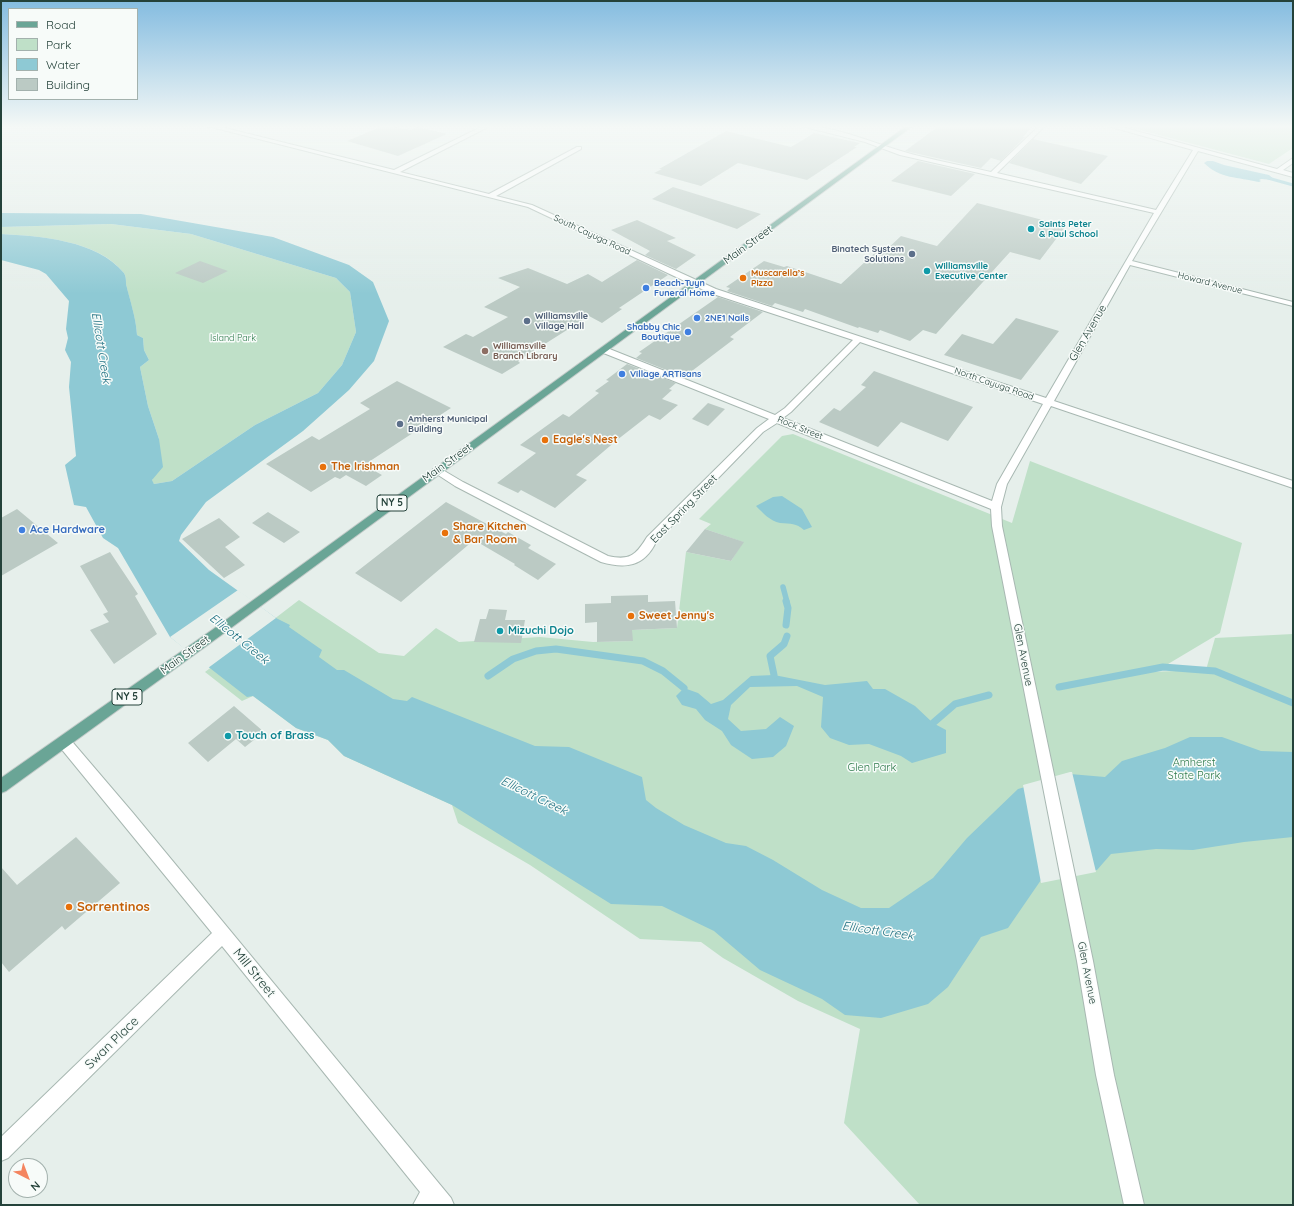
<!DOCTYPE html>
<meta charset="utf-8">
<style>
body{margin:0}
#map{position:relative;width:1294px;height:1206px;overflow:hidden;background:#e6efeb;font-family:Quicksand,sans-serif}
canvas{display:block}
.frame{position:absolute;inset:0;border:2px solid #24423a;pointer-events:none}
.legend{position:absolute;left:8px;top:8px;width:130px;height:92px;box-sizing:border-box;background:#f7fbf9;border:1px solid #a3b1ad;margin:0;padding:5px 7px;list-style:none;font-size:12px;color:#24423a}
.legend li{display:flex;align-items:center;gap:8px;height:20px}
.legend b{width:20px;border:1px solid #a3b1ad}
.north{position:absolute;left:8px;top:1158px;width:40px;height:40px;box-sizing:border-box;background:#f7fbf9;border:1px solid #a3b1ad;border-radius:50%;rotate:138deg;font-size:11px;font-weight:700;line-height:16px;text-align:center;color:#24423a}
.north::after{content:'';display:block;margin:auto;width:14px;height:18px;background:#f4845f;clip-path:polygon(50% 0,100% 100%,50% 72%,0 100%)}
</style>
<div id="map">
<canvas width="1294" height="1206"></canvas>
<div class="frame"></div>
<ul class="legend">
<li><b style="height:5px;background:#6aa596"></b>Road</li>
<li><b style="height:11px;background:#bfe0c8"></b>Park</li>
<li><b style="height:11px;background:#8ec9d4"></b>Water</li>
<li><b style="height:11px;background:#bbcac4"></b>Building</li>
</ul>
<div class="north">N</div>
</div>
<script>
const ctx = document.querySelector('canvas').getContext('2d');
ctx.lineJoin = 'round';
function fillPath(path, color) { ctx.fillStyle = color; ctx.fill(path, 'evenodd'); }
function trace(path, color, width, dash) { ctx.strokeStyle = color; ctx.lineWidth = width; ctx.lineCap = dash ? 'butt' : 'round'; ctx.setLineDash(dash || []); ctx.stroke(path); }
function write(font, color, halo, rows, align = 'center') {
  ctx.font = font + ' Quicksand,sans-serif'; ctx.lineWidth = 3; ctx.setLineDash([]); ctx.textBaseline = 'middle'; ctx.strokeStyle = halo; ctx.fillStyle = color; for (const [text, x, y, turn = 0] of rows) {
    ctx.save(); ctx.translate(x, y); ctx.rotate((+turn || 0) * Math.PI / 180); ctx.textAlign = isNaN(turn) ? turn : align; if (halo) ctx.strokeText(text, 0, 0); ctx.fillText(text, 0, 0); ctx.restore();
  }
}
fillPath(new Path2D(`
 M1121 125H1293V148L1269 164Z
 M111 224 191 234 336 278 350 292 356 332 342 365 318 393 255 425 172 481 154 484 152 481 159 439 148 406 140 367 149 360 144 350 143 338 137 335C136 317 130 302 126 284 126 281 126 276 124 273 98 240 39 236 1 234V227Z
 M793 434 1012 523 1030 461 1242 543 1220 633 1163 667 1147 672 1206 670 1215 638 1293 634V1205H920L844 1123 860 1029 798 1001 723 958 701 942 640 939 530 865 458 823 452 805 344 756 328 740 296 728 253 696 242 701 205 672 299 600 379 653 404 656 436 628 459 642 540 637 593 642 632 641V630L677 628 686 552 731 561 743 542 705 529 711 524 699 519 782 436Z`), '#bfe0c8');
fillPath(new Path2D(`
 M1207 161H1213L1224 165 1269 175 1275 180 1261 179 1259 180 1261 181 1259 182C1238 177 1220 179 1204 163Z
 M1 213 141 214 273 237 349 265 373 282 389 321 374 361 349 390 303 431 206 502 181 535 179 541 209 570 276 618 290 625 289 627 322 650 319 657 337 670H344L393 699 407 701 412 697 535 746 569 747 642 777 646 800 656 808 684 825 726 843 746 846 773 860 822 890 861 908H889L933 878 967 838 1018 789 1070 774 1105 777 1122 761 1165 748 1190 737H1222L1261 751 1293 752V837L1244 842 1193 850 1156 849 1111 854 1097 870 1041 880 1008 928 981 937 948 987 928 1004 881 1018 845 1015 822 999 760 970 714 931 662 906 611 904 452 805 344 756 328 740 296 728 253 696 247 697 170 637 118 548 103 538 86 507 74 505 65 465 76 456 69 387 71 362 65 350 68 338 66 329 69 301 46 274 39 270 1 260V234C40 236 97 240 124 273 126 276 126 280 126 284 130 301 136 317 137 335L143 338 144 350 149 360 140 367 148 406 159 439 163 467 152 480 154 484 172 481 255 425 318 393 342 365 356 332 350 292 336 278 191 234 111 224 1 227Z
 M782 496 802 509 812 527 804 530C796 523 791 524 780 523 770 521 763 513 756 506L773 497Z
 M774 675 825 685 867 681 873 689H885L915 706 933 723 946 730V753L912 763 901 756 869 744 849 745 830 738 821 727 823 697 797 686 750 687 731 705 728 719 741 731 766 729 780 717 794 726 786 746 773 757 752 759 731 745 722 731 705 720 696 709 682 705 676 696 684 688 698 693 711 704 723 700 751 676Z`), '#8ec9d4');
fillPath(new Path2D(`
 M238 590 276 618 208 668 170 637Z
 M1070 772H1072L1096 872 1041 883 1023 785Z`), '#e6efeb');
trace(new Path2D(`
 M1268 178 1293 185`), '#8ec9d4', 3);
trace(new Path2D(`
 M783 587 787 602`), '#8ec9d4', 5.5);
trace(new Path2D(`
 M786 625 788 608 786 601
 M774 675 770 656 784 644 787 636
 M488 676 513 659 536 651 556 649 643 661 663 671 684 688
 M1059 687 1163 667 1215 671 1293 703
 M933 723 955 704 989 695`), '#8ec9d4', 7);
fillPath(new Path2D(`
 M385 125 410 130 417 127 447 134 398 156 347 141Z
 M940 125H1034L1023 137H1025L1001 161 991 158 981 168 905 151Z
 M726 131 791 147 814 133 860 143 854 147H857L807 180 738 163 701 186 654 173 662 169H659Z
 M1033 139 1108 156 1081 184 1009 163Z
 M918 161 975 174 951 196 891 181Z
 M673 187 761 214 737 229 652 199Z
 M977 203 1066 226 1040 260 1010 252 936 334 923 330 910 341 880 330 878 333 859 327 858 328 805 309 803 312 775 303 772 306 727 291 730 288 726 287 764 261 784 267 787 266 841 284 879 249 885 251 901 236 937 246Z
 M637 220 676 238 667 241 696 255 676 269 645 255 650 251 611 230Z
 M637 260 668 275 619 308 622 309 602 323 589 316 518 361 520 363 502 374 443 347 466 334 473 337 508 317 484 307 520 287 498 278 528 268 567 284 588 274 602 282Z
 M200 261 228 271 203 283 175 273Z
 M718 297 763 312 730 337 734 339 684 377 636 358 642 353 639 352Z
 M1016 318 1059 331 1021 380 944 355 962 334 993 344Z
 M627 364 676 383 669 389 672 390 662 399 678 405 660 420 649 415 617 440 576 475 587 480 555 508 521 490 518 493 497 483 536 453 520 445 563 414 569 417 599 393 595 391 609 381 606 380Z
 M874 371 973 407 948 441 901 422 878 447 819 422 834 408 840 411 866 387 861 385Z
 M397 381 451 408 364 465 382 475 366 486 346 475 340 479 335 477 311 492 266 464 312 436 319 440 370 409 360 403Z
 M708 403 725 409 708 426 692 419Z
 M446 502 498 530 506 534 508 532 531 545 528 548 556 564 538 580 514 565 515 564 474 540 401 602 355 573Z
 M17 509 58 543 1 576V518Z
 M268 512 300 532 284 543 252 523Z
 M219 518 240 537 225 547 245 565 224 578 182 539Z
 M705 529 744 542 731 561 686 552Z
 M110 552 138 594 135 596 157 634 114 664 90 630 109 622 103 614 108 612 80 566Z
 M648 595V602L675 601 677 628 632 630 633 641 597 642V622L585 623V604L611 603V596Z
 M489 609 507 610 505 620H525L521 643 474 642 480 619H486Z
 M234 706 264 732 245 747 236 739 208 762 188 743Z
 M76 837 120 883 65 930 62 926 9 972 1 962V867L17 885Z`), '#bbcac4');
const minor = new Path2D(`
 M203 125H213L394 170 485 125H492L400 172 489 194 577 147H581V149L496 196 532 205 716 289 1046 398 1154 213 900 155 865 142 797 125C831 125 868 141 901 151 930 160 962 165 991 172L1040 125H1046L997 173 1156 210 1193 150 1104 125H1114L1277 169 1293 158V163L1283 170 1293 173V177L1198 151 1132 261 1293 302V306L1130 265 1054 401 1293 481V488L1051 406 1007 484 1001 507 1002 526 1093 961 1114 1075 1144 1205H1124L1096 1075 1077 961 992 526 991 509 777 423 763 432 656 542C644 567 625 569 601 562L455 486 432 471 433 469H441L463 482 608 556C630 561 636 555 647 537L757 428 769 419 601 352 600 350 601 348H607L775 415 785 408 853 340 710 293 528 207ZM860 342 1043 404 997 484 992 501 783 418 791 412Z
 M64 736 69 738 133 813 451 1198 454 1205H413L420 1192 222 946 8 1158 1 1161V1137L212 933 59 746 57 742 59 738Z`);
const major = new Path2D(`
 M908 125H914L220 636 6 791 1 793V778L212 630Z`);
trace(minor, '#a8b8b2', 2);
trace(major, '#c2cac8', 2);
fillPath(minor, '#fff');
fillPath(major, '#6aa596');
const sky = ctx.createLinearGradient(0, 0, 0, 294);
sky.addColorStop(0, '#84bce0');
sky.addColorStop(0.43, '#f4f8f6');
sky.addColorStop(1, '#f4f8f600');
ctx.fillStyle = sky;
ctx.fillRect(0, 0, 1294, 294);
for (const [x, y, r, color] of [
 [1031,229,4,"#0f9aa8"],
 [912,254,4,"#5c6f8a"],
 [927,271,4,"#0f9aa8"],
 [743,278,4,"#e8710a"],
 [646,288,4,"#3f7fe0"],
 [697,318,4,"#3f7fe0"],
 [527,321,4,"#5c6f8a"],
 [688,332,4,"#3f7fe0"],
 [485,351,4,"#8d6e63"],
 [622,374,4,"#3f7fe0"],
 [400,424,4,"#5c6f8a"],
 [545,440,4,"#e8710a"],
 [323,467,4,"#e8710a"],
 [22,530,4,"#3f7fe0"],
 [445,533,4,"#e8710a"],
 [631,616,4,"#e8710a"],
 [500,631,4,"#0f9aa8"],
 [228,736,4,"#0f9aa8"],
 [69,907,4,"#e8710a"]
]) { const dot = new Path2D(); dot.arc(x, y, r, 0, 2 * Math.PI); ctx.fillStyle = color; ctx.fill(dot); trace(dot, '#f7fbf9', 1.5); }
write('bold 9px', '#0d838f', '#f7fbf9', [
 ["Saints Peter",1039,224],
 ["& Paul School",1039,234],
 ["Williamsville",935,266],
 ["Executive Center",935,276]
], 'left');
write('9px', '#24423a', '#f7fbf9', [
 ["South Cayuga Road",592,235,25],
 ["Howard Avenue",1210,283,14],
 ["North Cayuga Road",994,384,19],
 ["Rock Street",800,428,22]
]);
write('bold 9px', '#4e5e75', '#f7fbf9', [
 ["Binatech System",904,249,"right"],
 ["Solutions",904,259,"right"],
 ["Williamsville",535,316],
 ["Village Hall",535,326],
 ["Amherst Municipal",408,419],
 ["Building",408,429]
], 'left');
write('bold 9px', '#c56008', '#f7fbf9', [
 ["Muscarella’s",751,273],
 ["Pizza",751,283]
], 'left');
write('bold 9px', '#366cbe', '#f7fbf9', [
 ["Beach-Tuyn",654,283],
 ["Funeral Home",654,293],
 ["2NE1 Nails",705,318],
 ["Shabby Chic",680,327,"right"],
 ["Boutique",680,337,"right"],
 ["Village ARTisans",630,374]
], 'left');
write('9px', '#2d7a4b', '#f7fbf9', [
 ["Island Park",233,338]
]);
write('bold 9px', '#785e54', '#f7fbf9', [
 ["Williamsville",493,346],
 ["Branch Library",493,356]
], 'left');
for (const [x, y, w] of [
 [392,503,30],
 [127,697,30]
]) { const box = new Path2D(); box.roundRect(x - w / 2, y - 8, w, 16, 3); ctx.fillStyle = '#f7fbf9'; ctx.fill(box); trace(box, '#24423a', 1); }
write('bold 10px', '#24423a', null, [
 ["NY 5",392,503],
 ["NY 5",127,697]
]);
write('11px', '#24423a', '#f7fbf9', [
 ["Main Street",748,245,-36],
 ["Glen Avenue",1088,333,-60],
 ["Main Street",447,463,-36],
 ["East Spring Street",684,509,-46],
 ["Main Street",185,655,-36],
 ["Glen Avenue",1023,655,79],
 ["Glen Avenue",1087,973,79]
]);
write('bold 11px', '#c56008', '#f7fbf9', [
 ["Eagle's Nest",553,440],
 ["The Irishman",331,467],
 ["Share Kitchen",453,527],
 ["& Bar Room",453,540],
 ["Sweet Jenny's",639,616]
], 'left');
write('bold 11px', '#366cbe', '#f7fbf9', [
 ["Ace Hardware",30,530]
], 'left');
write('bold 11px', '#0d838f', '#f7fbf9', [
 ["Mizuchi Dojo",508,631],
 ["Touch of Brass",236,736]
], 'left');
write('11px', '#2d7a4b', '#f7fbf9', [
 ["Amherst",1194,763],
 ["State Park",1194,776],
 ["Glen Park",872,768]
]);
write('italic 12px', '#1c6f80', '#f7fbf9', [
 ["Ellicott Creek",101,348,81],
 ["Ellicott Creek",239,639,39],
 ["Ellicott Creek",534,796,26],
 ["Ellicott Creek",878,931,8]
]);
write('bold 13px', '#c56008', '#f7fbf9', [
 ["Sorrentinos",77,907]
], 'left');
write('13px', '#24423a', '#f7fbf9', [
 ["Mill Street",254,973,51],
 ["Swan Place",112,1043,-44]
]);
</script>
